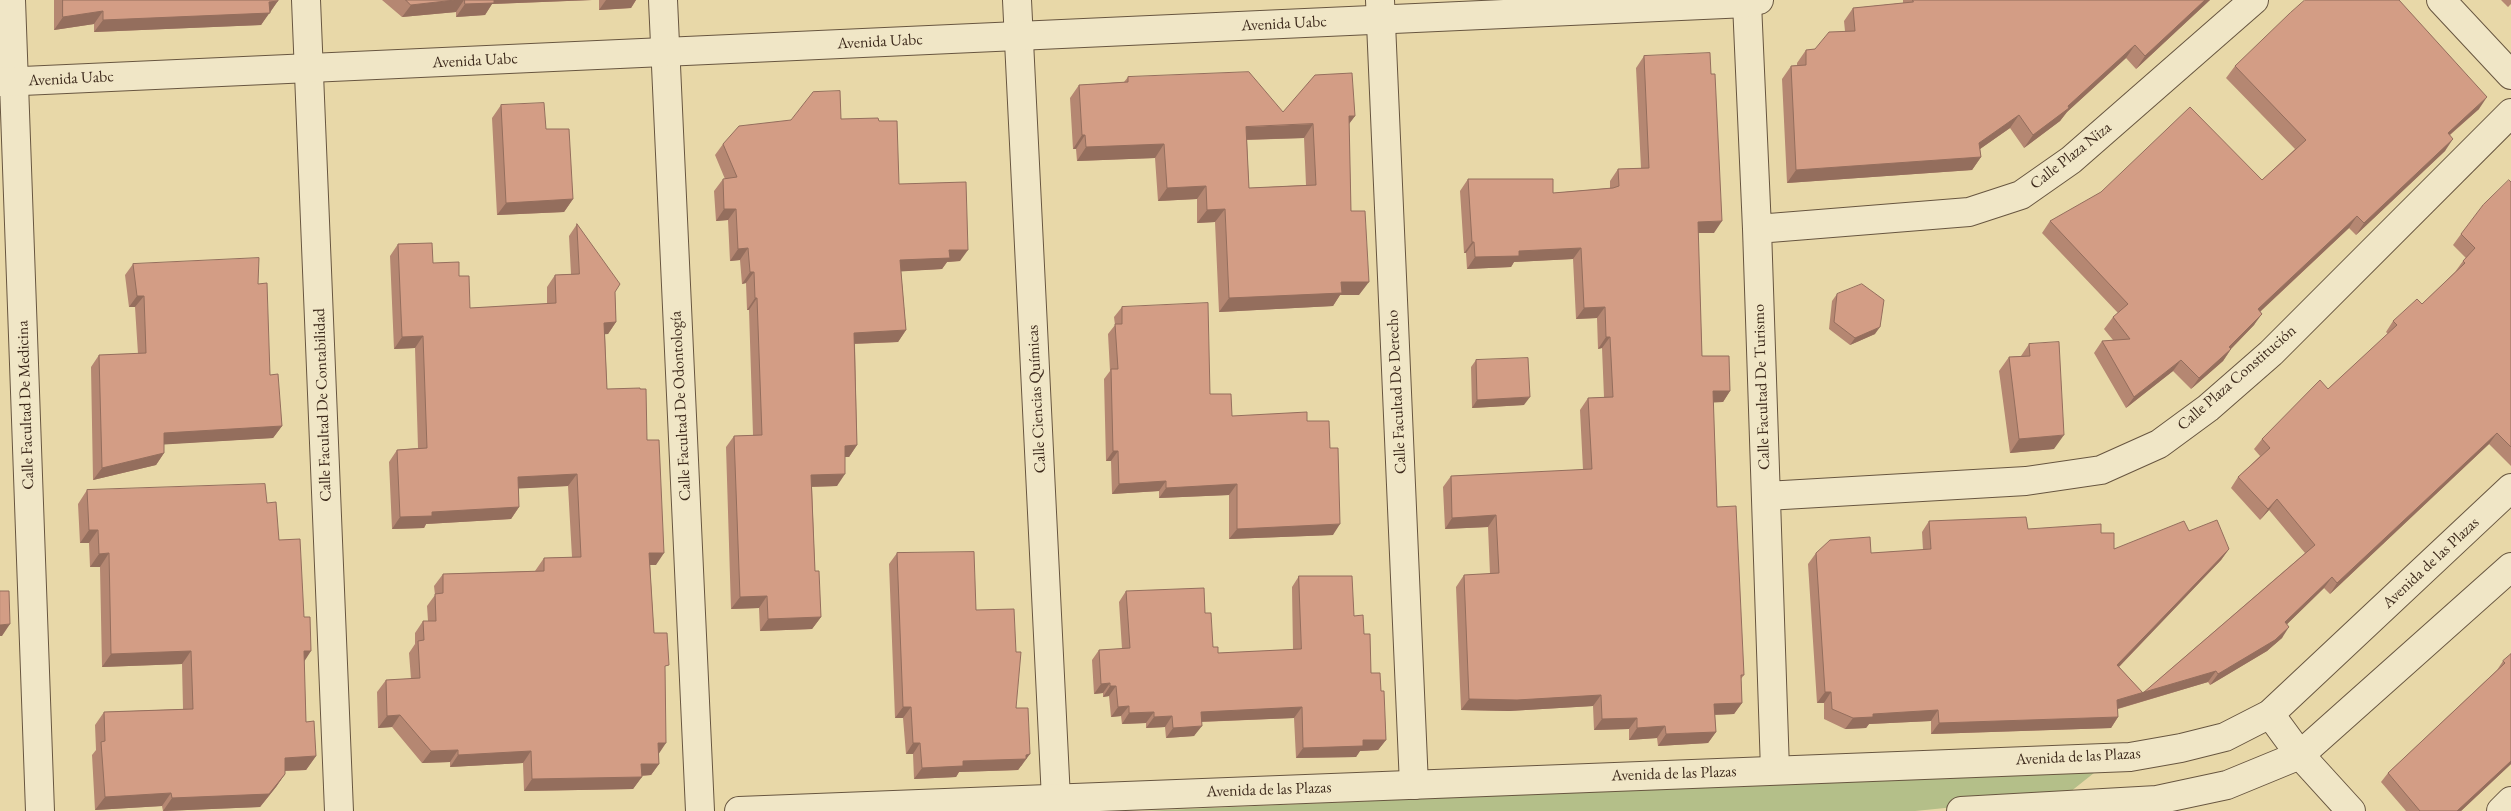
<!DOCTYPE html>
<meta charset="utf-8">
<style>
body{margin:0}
canvas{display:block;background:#e8d8a8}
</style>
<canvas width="2511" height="811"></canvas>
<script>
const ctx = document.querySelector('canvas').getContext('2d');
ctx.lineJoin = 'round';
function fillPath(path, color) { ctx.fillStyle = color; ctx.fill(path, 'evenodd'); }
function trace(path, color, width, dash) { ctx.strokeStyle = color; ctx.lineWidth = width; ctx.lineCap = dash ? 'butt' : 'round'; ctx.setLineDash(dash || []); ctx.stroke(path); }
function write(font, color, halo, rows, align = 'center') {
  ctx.font = font + ' "EB Garamond",serif'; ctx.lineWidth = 4; ctx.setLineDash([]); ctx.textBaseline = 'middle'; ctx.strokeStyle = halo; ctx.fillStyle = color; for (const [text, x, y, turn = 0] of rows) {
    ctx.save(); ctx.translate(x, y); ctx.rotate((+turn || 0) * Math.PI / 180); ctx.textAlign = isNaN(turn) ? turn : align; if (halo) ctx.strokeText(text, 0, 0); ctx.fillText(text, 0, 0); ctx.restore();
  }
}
fillPath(new Path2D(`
 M2099 769 2065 796 1915 811H1142Z`), '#b4bf89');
const minor = new Path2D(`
 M11 0 40 811
 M306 0 339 811
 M663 0 700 811
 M1017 0 1056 799
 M1380 0 1414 785
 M2441 0 2511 75
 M1747 3 1757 229 1775 770
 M1757 229 1969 212 2021 195 2071 160 2254 0
 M1766 496 2026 481 2101 470 2159 444 2208 408 2271 353 2511 113
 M2270 714 2300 755 2351 811
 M2501 811 2511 801`);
const tertiary = new Path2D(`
 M0 82 1747 3 1759 0
 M739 811 2130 757 2181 748 2225 737 2270 714 2511 488
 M1961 811 2157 800 2227 785 2300 755 2511 567`);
trace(minor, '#685640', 30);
trace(tertiary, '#685640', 30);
trace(minor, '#f0e6c6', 28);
trace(tertiary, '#f0e6c6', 28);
fillPath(new Path2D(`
 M54 0H278L269 14H268L261 25 94 32V24L54 30Z
 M382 0H592L492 4 485 15 456 17V12L402 17Z
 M599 0H636L631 8 599 10Z
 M1903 0H2210L2136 69 2126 58 2067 112 2060 121 2024 148 2010 128 1980 149 1981 157 1972 170 1787 183 1782 79 1791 66 1797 65V63L1806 50 1815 49 1845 31 1844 21 1853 8 1903 3Z
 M2501 0H2511V4L2508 7Z
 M1644 56 1714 233H1698L1702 356 1730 391 1723 402H1713L1717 507 1744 675 1741 679 1742 703 1734 714 1715 715 1716 732 1708 743 1658 746 1657 738 1629 740V729L1594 730 1593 706 1509 711 1461 710 1456 587 1464 575 1490 574 1488 527 1445 529 1443 487 1451 476 1583 470 1580 410 1588 398 1604 397 1602 348 1598 349 1597 318 1576 319 1573 259 1514 262 1511 267 1467 269 1466 253H1464L1460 191 1468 179 1553 193 1610 188V181L1618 169 1641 168 1636 68Z
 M2235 66 2479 109 2450 135 2445 151 2356 235 2349 228 2260 312 2254 325 2231 349 2223 361 2191 389 2173 371 2126 408 2094 353 2102 341 2113 340 2104 329 2113 317 2118 313 2042 233 2050 221 2262 180 2295 149 2226 78Z
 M1128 77 1283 112 1355 116 1349 124 1351 211 1359 295H1340L1333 306 1219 312 1215 222 1197 223V199L1158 201 1155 158 1077 161 1076 149H1073L1070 98 1079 85 1124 82ZM1304 138 1306 185 1249 188 1247 140Z
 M501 105 546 129 573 199 564 212 497 215 492 118Z
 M841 119 879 121 899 184 960 261 947 262 942 269 901 271 906 330 898 342 855 344 857 445 849 457H845L837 486 812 487 815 571 821 617 812 629 760 631 759 608 731 609 726 447 734 436 753 435 749 310H747L746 283 742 284 740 260 730 261 728 220 716 221 714 191 723 179H725L715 155 723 144Z
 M2511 182V466L2489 444 2330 594 2324 588 2287 624 2282 638 2267 651 2210 685 2208 682 2118 709V717L2111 728 1931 734V721L1869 724 1866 728 1845 729 1824 719V703H1817L1808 564 1816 553H1871L1923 550 1922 532 1929 521 2028 529 2101 533 2114 549 2189 531 2229 549 2221 560 2119 667 2143 693 2305 553 2269 510 2260 520 2231 488 2238 477 2260 456 2254 449 2262 439 2328 389 2388 334 2386 332 2393 321 2422 304 2455 272 2463 261 2466 258 2453 245 2461 234Z
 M577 224 615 292 616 322 608 334H605L607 389 647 440 656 565H650L654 633 665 671 659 753V764L651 775 642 776 633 789 524 791 523 763 450 767V762L422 763 392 727 378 728 377 692 386 680 411 679 409 653 415 644V633L423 621H428L427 606 435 595 434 586 443 574 535 571 544 558 572 557 568 486 518 488 519 507 511 519 426 524 424 528 392 529 389 462 397 450 418 448 415 348 394 349 390 256 398 244 433 263 459 276 470 308 547 304V287L555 275 571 274 569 236Z
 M133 264 258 284 270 375 282 426 273 438 164 444V453L156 465 93 480 91 367 99 355 138 354 135 307H129L125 275Z
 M1837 294 1875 334 1850 345 1829 329 1832 301Z
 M1122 307 1232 416 1307 421 1333 535 1229 539V495L1159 498V491L1112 494 1111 461H1106L1104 379 1110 371 1108 334 1115 325 1114 317Z
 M2029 344 2054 449 2010 453 1999 371 2009 357 2021 356Z
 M1476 360 1524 405 1472 408 1471 367Z
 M87 490 267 503 279 540 304 661 306 722 316 756 306 770 285 771V774L276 787 260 807 163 811 162 806 95 810 92 755 96 750 95 725 104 712 183 709 182 664 102 667 100 567H90L89 543H80L78 504Z
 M897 553 976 610 1016 708 1022 765 1021 766 1018 770 959 772 956 777 914 779 913 754H906L903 718H895L889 564Z
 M1299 576 1354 616 1364 634 1371 673 1381 691 1386 740 1378 750 1360 751 1356 757 1296 758 1294 718 1201 722 1194 736 1166 738 1165 727 1146 728V723L1122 724 1121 716 1111 717 1109 696 1103 697V693L1094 694 1092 660 1099 650 1122 649 1119 602 1126 591 1205 613 1213 647 1218 653 1293 650 1292 587Z
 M2511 654V764L2461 811H2406L2381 782 2388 773 2497 670 2503 661Z`), '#b58772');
fillPath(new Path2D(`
 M455 0H464L456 12 402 17 411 5Z
 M488 0H592L492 4 485 15 456 17 465 4Z
 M606 0H636L631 8 599 10Z
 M2205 0H2210L2136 69 2145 56Z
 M278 1 261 25 94 32 103 20Z
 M103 11 94 24 54 30 63 17Z
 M2135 45 2126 58 2067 112 2060 121 2024 148 2033 135 2068 106Z
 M2487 97 2479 109 2439 144 2448 133Z
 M2019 115 2010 128 1970 156 1979 143Z
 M1349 116H1355L1345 129Z
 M1313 124 1304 138 1237 140 1246 127Z
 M1082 135H1085L1076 149H1073Z
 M2453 139 2445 151 2356 235 2364 223Z
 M1164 144 1155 158 1077 161 1086 147Z
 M1981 157 1972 170 1787 183 1796 170Z
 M1206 186 1197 199 1158 201 1167 188Z
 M573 199 564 212 497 215 506 203Z
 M724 209H736L728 220 716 221Z
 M1225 209 1215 222 1197 223 1207 210Z
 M2357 216 2349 228 2250 321 2258 309Z
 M1722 221 1714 233H1690L1698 222Z
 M1472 242H1474L1466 253H1464Z
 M748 248 740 260 730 261 738 249Z
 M1581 248 1573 259 1514 262 1511 267 1467 269 1475 257 1519 251Z
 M949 250H968L960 261 947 262 942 269 892 272 900 260Z
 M750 272H754L746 283 742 284Z
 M1341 282H1369L1359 295H1340L1333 306 1219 312 1229 298Z
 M137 296H144L135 307H129Z
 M755 298H757L749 310H747Z
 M1605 307 1597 318 1576 319 1584 308Z
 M2262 314 2254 325 2227 353 2231 349 2223 361 2191 389 2199 378Z
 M616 322 608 334 596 335 604 323Z
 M1880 327 1875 334 1850 345 1855 338Z
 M906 330 898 342 846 344 854 333Z
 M423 336 415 348 394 349 402 337Z
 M1606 337H1610L1602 348 1598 349Z
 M2181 360 2173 371 2126 408 2134 397Z
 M1713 391H1730L1723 402 1705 403Z
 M1530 397 1524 405 1472 408 1477 400Z
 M282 426 273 438 156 445 164 433Z
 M2497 433 2489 444 2330 594 2337 583Z
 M2064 435 2054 449 2010 453 2019 439Z
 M857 445 849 457H837L845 446Z
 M1113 451H1118L1111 461H1106Z
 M164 453 156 465 93 480 102 468Z
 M577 474 568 486 510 489 518 477Z
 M845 474 837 486 803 487 811 475Z
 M1166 481 1159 491 1112 494 1119 484Z
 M1237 484 1229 495 1159 498 1166 488Z
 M2277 499 2269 510 2260 520 2268 509Z
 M519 507 511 519 426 524 424 528 392 529 400 517 432 512Z
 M1496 515 1488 527 1445 529 1452 518Z
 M1340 524 1333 535 1229 539 1237 529Z
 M89 530H98L89 543H80Z
 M2229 549 2221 560 2110 676 2117 665Z
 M109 553 100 567H90L99 554Z
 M649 553H664L656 565H641Z
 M2332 577 2324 588 2278 633 2285 622Z
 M767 596 759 608 731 609 740 597Z
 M821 617 812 629 760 631 768 619Z
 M10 624 2 636H0V625Z
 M2289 627 2282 638 2267 651 2210 685 2218 674Z
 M191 651 182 664 102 667 111 654Z
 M304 651H311L302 665Z
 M2216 671 2208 682 2110 711 2117 700Z
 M1110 683 1103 693 1094 694 1101 684Z
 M1110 686H1116L1109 696 1103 697Z
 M1825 692H1831L1824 703H1817Z
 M1601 695 1593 706 1509 711 1461 710 1469 699Z
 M1742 703 1734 714 1706 715 1714 704Z
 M1129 706 1121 716 1111 717 1118 707Z
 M903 707H911L903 718H895Z
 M1302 707 1294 718 1194 722 1201 712Z
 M1938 710 1931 721 1869 724 1866 728 1845 729 1853 718 1873 714Z
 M1154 712 1146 723 1122 724 1129 713Z
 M400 715 392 727 378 728 387 716Z
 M1172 716 1165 727 1146 728 1154 717Z
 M2118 717 2111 728 1931 734 1939 723Z
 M1637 718 1629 729 1594 730 1602 719Z
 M1202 726 1194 736 1166 738 1173 728Z
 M1665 726 1657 738 1629 740 1637 728Z
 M1716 732 1708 743 1658 746 1666 734Z
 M1363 740H1386L1378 750 1360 751 1356 757 1296 758 1303 748Z
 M658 743H666L658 755Z
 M913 743H920L913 754H906Z
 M458 750 450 762 422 763 431 751Z
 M531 751 523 763 450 767 458 755Z
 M1030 754 1022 765 1021 766 1018 770 959 772 956 777 914 779 922 768 963 761Z
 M316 756 306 770 276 771 285 758Z
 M2511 761V764L2461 811H2457Z
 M641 764H659L651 775 633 776Z
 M285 774 276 787 260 807 163 811 172 798Z
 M642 777 633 789 524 791 532 779Z
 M171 793 162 806 95 810 105 797Z`), '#946e5d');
const building = new Path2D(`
 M63 0H278V1L269 2 270 13 103 20V11L63 17Z
 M406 0H455L411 5Z
 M465 0H494V3L465 4Z
 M1913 0H2205L2145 56 2135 45 2068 106 2069 108 2033 135 2019 115 1979 143 1981 157 1796 170 1791 66 1806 65V50L1815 49 1829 32 1855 31 1853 8 1913 2Z
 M2305 0H2399L2487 97 2448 133 2453 139 2364 223 2357 216 2258 309 2262 314 2229 347 2231 349 2199 378 2181 360 2134 397 2102 341 2130 339 2113 317 2128 304 2050 221 2101 192 2190 107 2262 180 2306 140 2235 66 2290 13Z
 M1710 53 1711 74H1715L1722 221 1698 222 1702 356H1729L1730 391H1713L1717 507 1736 506 1744 675H1741L1742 703 1714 704 1716 732 1666 734 1665 726 1637 728V718L1602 719 1601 695 1517 700 1469 699 1464 575 1499 573 1496 515 1452 518 1451 476 1592 469 1588 398 1613 397 1610 337H1606L1605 307 1584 308 1581 248 1519 251V256L1475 257 1474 242H1472L1468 179H1553V193L1613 188 1619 186 1618 169 1649 168 1644 56Z
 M1249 72 1283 112 1315 75 1352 73 1355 116H1349L1351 211H1365L1369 282H1341L1342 293 1229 298 1225 209 1207 210 1206 186 1167 188 1164 144 1086 147 1085 135H1082L1079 85 1128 82V77ZM1313 124 1316 185 1249 188 1246 127Z
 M840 91 841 119 878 118 879 121H897L899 184 966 182 968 250H949L950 258 900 260 906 330 854 333 857 445 845 446V474L811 475 815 571H819L821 617 768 619 767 596 740 597 734 436 762 435 757 298H755L754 272H750L748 248 738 249 736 209H724L723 179 737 177 723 144 739 126 791 120 813 92Z
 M544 103 546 129H569L573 199 506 203 501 105Z
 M2509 180 2511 182V447L2497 433 2337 583 2332 577 2285 622 2289 627 2275 640 2218 674 2216 671 2117 700 2118 717 1939 723 1938 710 1873 714V717L1853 718 1832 709 1831 692H1825L1816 553 1830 540 1870 537 1871 553 1931 549 1929 521 2026 517 2028 529 2101 524V533H2114V549L2184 521 2189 531 2217 520 2229 549 2117 665 2143 693 2315 545 2277 499 2268 509 2238 477 2270 448 2262 439 2320 380 2328 389 2397 325 2393 321 2417 299 2422 304 2465 263 2463 261 2475 248 2461 234 2483 205Z
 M577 224 620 284 615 292 616 322 604 323 607 389 640 388V389H646L647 440H659L664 553H649L654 633H667L669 665 665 666 666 743H658L659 764H641L642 777 532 779 531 751 458 755V750L431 751 400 715 387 716 386 680 420 678 418 641 424 640 423 621H436L435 594 443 593V574L544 571V558L581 557 577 474 518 477 519 507 432 512V516L400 517 397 450 427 448 423 336 402 337 398 244 432 243 433 263 459 262V276H469L470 308 556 303 555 275 579 274Z
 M259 258 258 284 267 283 270 375 278 374 282 426 164 433V453L102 468 99 355 146 353 144 296H137L133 264Z
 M1862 284 1884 300 1880 327 1855 338 1834 322 1837 294Z
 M1208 303 1210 394H1231L1232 416 1307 412V421H1329L1330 448H1338L1340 524 1237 529V484L1166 488V481L1119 484 1118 451H1113L1111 369H1118L1115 324H1122V307Z
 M2059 342 2064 435 2019 439 2009 357 2030 356 2029 344Z
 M1528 358 1530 397 1477 400 1476 360Z
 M265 484 267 503 276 502 279 540 300 539 304 617H310L311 651H304L306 722 314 721 316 756 285 758V774L269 794 172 798 171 793 105 797 101 742 105 741 104 712 193 709 191 651 111 654 109 553 99 554 98 530H89L87 490Z
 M974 552 976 610 1014 609 1016 652H1021L1016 708H1028L1030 754 1026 755V759L963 761V766L922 768 920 743H913L911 707H903L897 553Z
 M1299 576H1352L1354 616 1363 615 1364 634H1370L1371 673H1380L1381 691H1384L1386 740H1363V746L1303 748 1302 707 1201 712 1202 726 1173 728 1172 716 1154 717V712L1129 713V706L1118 707 1116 686H1110V683L1101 684 1099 650 1130 648 1126 591 1204 588 1205 613H1211L1213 647H1218V653L1301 649Z
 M0 591H9L10 624 0 625Z
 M2511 654V761L2457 811H2420L2388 773 2505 663 2503 661Z`);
fillPath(building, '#d39d85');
trace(building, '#946e5d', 1);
write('16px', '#3e2b1d', '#f0e6c6', [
 ["Avenida Uabc",1284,24,-3],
 ["Avenida Uabc",880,42,-3],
 ["Avenida Uabc",475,61,-3],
 ["Avenida Uabc",71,79,-3],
 ["Calle Plaza Niza",2071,156,-38],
 ["Calle Plaza Constitución",2237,378,-41],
 ["Calle Facultad De Turismo",1762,387,-92],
 ["Calle Facultad De Derecho",1397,392,-93],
 ["Calle Ciencias Químicas",1037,399,-93],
 ["Calle Facultad De Medicina",26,405,-92],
 ["Calle Facultad De Contabilidad",323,405,-92],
 ["Calle Facultad De Odontología",681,406,-93],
 ["Avenida de las Plazas",2431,563,-43],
 ["Avenida de las Plazas",2078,757,-3],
 ["Avenida de las Plazas",1674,774,-2],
 ["Avenida de las Plazas",1269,790,-2]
]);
</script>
